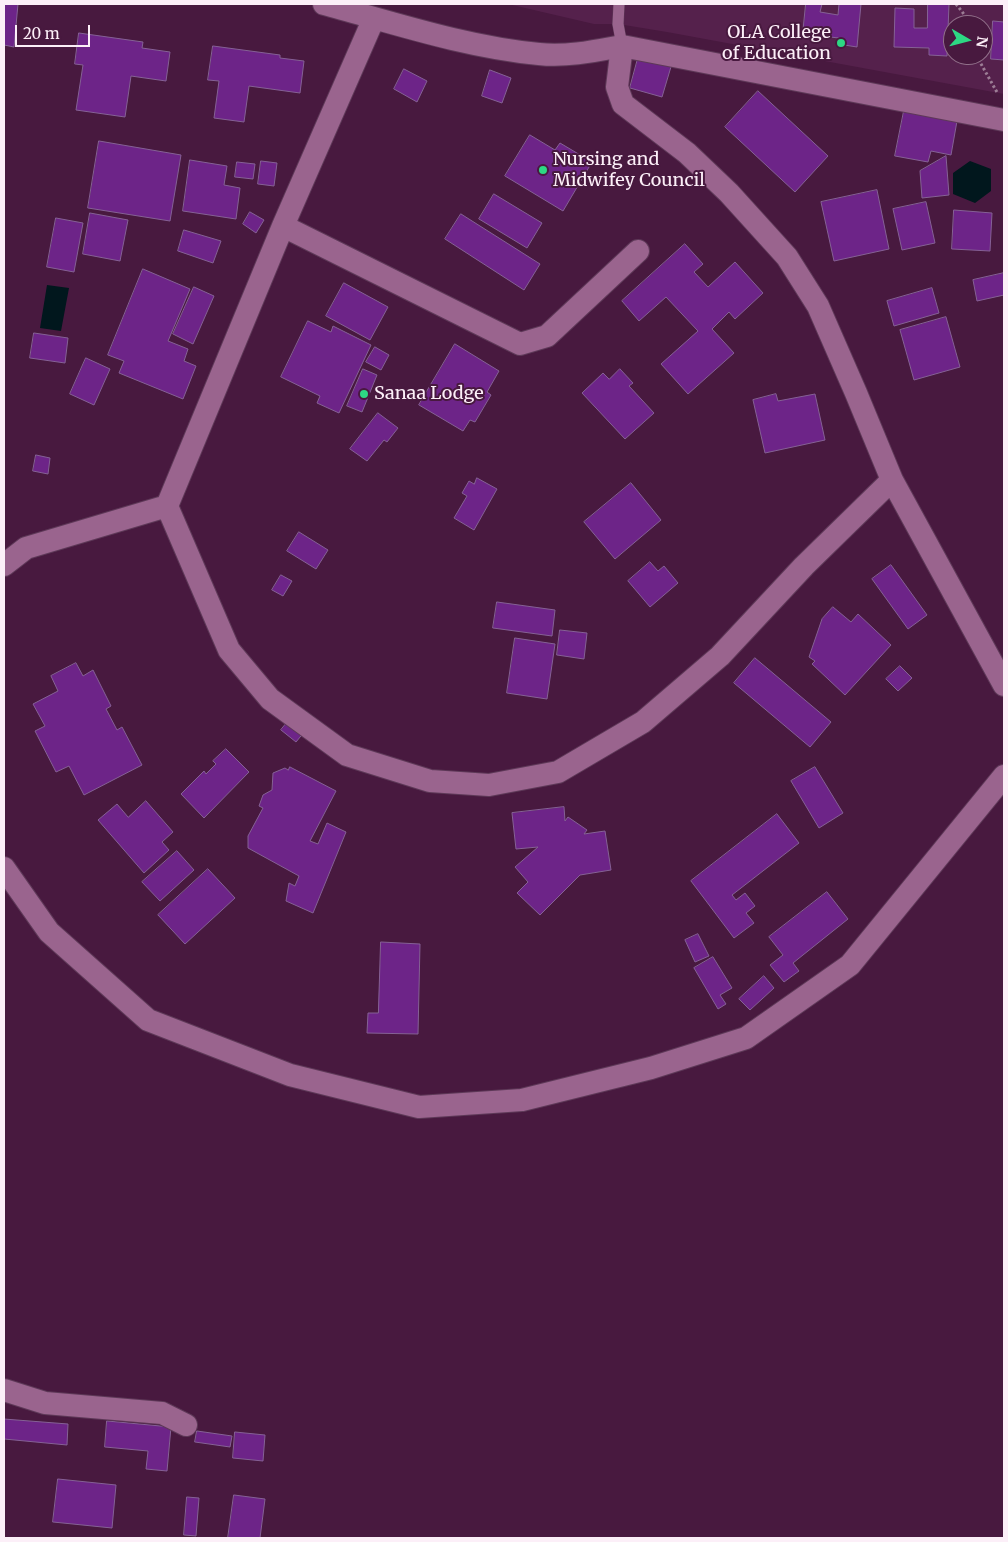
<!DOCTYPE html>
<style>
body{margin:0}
#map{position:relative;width:1008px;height:1542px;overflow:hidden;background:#48193f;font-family:Merriweather,serif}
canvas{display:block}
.frame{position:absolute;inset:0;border:5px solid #fceff8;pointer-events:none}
.north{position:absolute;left:943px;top:15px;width:50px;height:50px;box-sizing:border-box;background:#48193f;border:1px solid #906f89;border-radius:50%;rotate:98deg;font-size:14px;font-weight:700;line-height:20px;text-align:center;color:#fceff8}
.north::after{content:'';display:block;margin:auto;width:18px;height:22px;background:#2dd884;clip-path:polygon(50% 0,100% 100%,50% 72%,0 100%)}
.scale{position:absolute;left:15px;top:25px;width:75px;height:22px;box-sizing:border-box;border:2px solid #fceff8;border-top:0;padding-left:6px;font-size:15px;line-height:18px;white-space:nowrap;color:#fceff8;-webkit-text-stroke:4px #48193f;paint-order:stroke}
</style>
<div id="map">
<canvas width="1008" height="1542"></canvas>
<div class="frame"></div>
<div class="north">N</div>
<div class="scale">20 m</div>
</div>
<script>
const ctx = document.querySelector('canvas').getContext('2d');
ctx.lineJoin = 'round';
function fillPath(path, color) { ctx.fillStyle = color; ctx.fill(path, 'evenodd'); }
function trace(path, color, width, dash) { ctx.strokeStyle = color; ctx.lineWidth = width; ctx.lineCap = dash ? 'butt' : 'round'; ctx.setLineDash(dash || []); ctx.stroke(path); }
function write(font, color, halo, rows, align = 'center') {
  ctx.font = font + ' Merriweather,serif'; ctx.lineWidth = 4; ctx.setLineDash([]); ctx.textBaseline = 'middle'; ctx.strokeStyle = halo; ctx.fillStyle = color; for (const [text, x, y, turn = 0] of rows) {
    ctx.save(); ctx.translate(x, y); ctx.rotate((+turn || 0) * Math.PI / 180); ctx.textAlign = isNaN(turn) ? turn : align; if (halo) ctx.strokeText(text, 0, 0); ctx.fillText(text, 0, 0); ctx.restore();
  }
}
fillPath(new Path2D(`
 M508 4H1004V94L667 32 618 24H594ZM953 25H983V55H953Z`), '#55214c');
fillPath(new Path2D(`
 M970 161 991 169V191L975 203 953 194V173Z
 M47 285 69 288 61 331 40 328Z`), '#01171d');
const building = new Path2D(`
 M4 4H18L14 47 4 45Z
 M806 4H822L820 12 838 15 839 4H861L857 47 838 44 839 38 803 34Z
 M928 4H949L947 56 929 55V48L894 47 895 8 914 9V28H927Z
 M993 21 1004 22V60L991 59Z
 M79 33 143 42 142 48 170 52 166 81 131 76 125 117 76 110 83 65 75 64Z
 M213 46 280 55V58L304 61 300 93 249 86 244 122 214 118 219 81 208 80Z
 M640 51 673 60 662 97 630 88Z
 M404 69 427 81 417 102 394 89Z
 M490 70 511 78 502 103 482 96Z
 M758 91 828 156 795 192 725 127Z
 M904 111 957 121 951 155 931 151 928 162 895 156Z
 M530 135 555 150 560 143 592 162 563 211 505 176Z
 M99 141 181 155 170 221 88 208Z
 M946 156 949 195 922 198 920 171Z
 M190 160 227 166 224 185 240 188 236 219 183 211Z
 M261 161 277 163 274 186 258 184Z
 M237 162 255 164 253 179 235 177Z
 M877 190 889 249 834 261 821 202Z
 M494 194 542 223 527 248 479 219Z
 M926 202 935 243 902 250 893 209Z
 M954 210 992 213 990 251 952 249Z
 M250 212 264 220 256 233 243 224Z
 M90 213 128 220 120 261 83 254Z
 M461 214 540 264 524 290 445 239Z
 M56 218 83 223 74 272 47 267Z
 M184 230 221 241 213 263 178 251Z
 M685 244 703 264 694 272 708 287 735 262 763 293 735 319 729 312 712 329 734 353 688 394 661 364 698 331 666 297 639 321 622 301Z
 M143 269 190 289 168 341 188 349 184 361 196 366 183 399 119 373 124 361 108 355Z
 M1004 273V295L977 301 973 280Z
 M344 283 388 307 370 340 326 316Z
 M194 287 214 296 193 344 173 334Z
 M932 288 939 313 894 326 887 301Z
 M946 317 960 367 914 380 900 330Z
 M308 321 331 332 333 326 371 345 339 413 317 403 320 396 281 377Z
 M34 333 68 338 65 363 30 358Z
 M455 344 499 371 487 392 491 395 475 422 470 420 463 431 419 405Z
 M375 347 389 355 381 370 366 362Z
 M86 358 110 369 94 405 70 394Z
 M363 369 377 375 362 412 347 406Z
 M620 369 633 383 629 386 654 413 625 439 582 393 603 373 609 379Z
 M776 394 778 401 815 394 825 440 765 453 753 400Z
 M378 413 398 428 387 442 384 440 367 461 350 449Z
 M36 455 50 458 48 474 33 471Z
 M477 478 497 489 474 530 454 518 467 496 462 493 469 481 474 484Z
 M631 483 661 520 615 559 584 522Z
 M299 532 328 550 316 569 287 551Z
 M650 562 658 571 664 566 678 583 650 607 628 581Z
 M891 565 927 615 908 629 872 579Z
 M281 575 292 581 283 596 272 590Z
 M497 602 555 610 552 636 493 628Z
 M833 607 851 622 858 614 891 645 845 695 812 664 815 661 809 657 822 619Z
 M560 630 587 633 584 659 557 655Z
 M515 638 555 644 547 699 507 693Z
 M755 658 831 722 810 747 734 683Z
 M76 663 83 676 93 670 111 706 106 709 117 730 122 727 142 765 84 795 69 766 56 772 35 731 45 726 33 704 58 691 51 676Z
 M900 666 912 678 898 691 886 679Z
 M290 719 305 731 296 742 281 730Z
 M226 749 249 772 204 818 181 794 204 771 206 774 216 764 213 761Z
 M290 767 336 791 310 841 318 844 327 823 346 832 313 913 286 901 289 883 295 886 299 876 248 848V836L263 808 259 806 263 795 272 790 273 773 285 768 288 770Z
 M815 767 843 813 819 828 791 781Z
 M146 801 173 832 162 842 169 850 144 873 98 820 117 804 128 817Z
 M564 807 565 821 568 817 587 830 584 834 605 831 611 870 580 875 540 915 517 893 528 882 515 867 538 847 516 849 512 813Z
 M777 814 799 843 732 895 736 900 745 893 755 906 746 913 754 923 734 938 691 881Z
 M177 851 194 870 160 901 142 882Z
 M208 869 235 898 185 944 158 915Z
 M827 892 848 919 793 963 799 971 784 982 770 965 783 955 769 937Z
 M698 934 709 956 695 962 685 940Z
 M381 942 420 944 418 1034 367 1033 368 1013H378Z
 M713 957 732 988 720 995 726 1004 718 1009 694 968Z
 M764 976 774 988 750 1010 739 999Z
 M4 1419 68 1424 67 1445 4 1439Z
 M107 1421 171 1427 167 1471 146 1469 148 1451 105 1447Z
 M197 1431 232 1436 230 1447 195 1442Z
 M235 1432 265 1435 263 1461 233 1458Z
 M58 1479 116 1485 112 1528 53 1522Z
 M234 1495 265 1499 260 1538H228Z
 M187 1497 199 1498 196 1536 184 1535Z`);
fillPath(building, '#6d2488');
trace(building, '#856195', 1);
const service = new Path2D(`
 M619 4 618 24 622 46`);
const minor = new Path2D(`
 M324 4C394 23 466 47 539 54 567 57 595 51 622 46L1004 120
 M622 46 617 87 623 104 687 153 729 193 787 257 818 306 856 393 892 480 1004 685
 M283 226 520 344 547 336 638 251
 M167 506 229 650 270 699 347 755 430 781 489 785 558 772 643 722 720 656 804 566 892 480
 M4 565 26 548 167 506 283 226 374 18
 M4 868 49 932 148 1020 290 1075 419 1107 522 1100 651 1068 746 1038 850 965 1004 776
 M4 1390 45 1403 162 1413 186 1425`);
trace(service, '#5e3958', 12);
trace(minor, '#5e3958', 24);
trace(new Path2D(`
 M956 4 967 18 969 25
 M976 55 998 94`), '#9c7d95', 3, [2.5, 2.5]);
trace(service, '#9a648e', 11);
trace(minor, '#9a648e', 22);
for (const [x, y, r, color] of [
 [841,43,5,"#2dd884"],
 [543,170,5,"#2dd884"],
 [364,394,5,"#2dd884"]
]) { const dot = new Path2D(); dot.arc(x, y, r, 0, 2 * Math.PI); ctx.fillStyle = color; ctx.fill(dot); trace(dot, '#48193f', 2); }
write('18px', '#fceff8', '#48193f', [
 ["OLA College",831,33,"right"],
 ["of Education",831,54,"right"],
 ["Nursing and",553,160],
 ["Midwifey Council",553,181],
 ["Sanaa Lodge",374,394]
], 'left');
</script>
